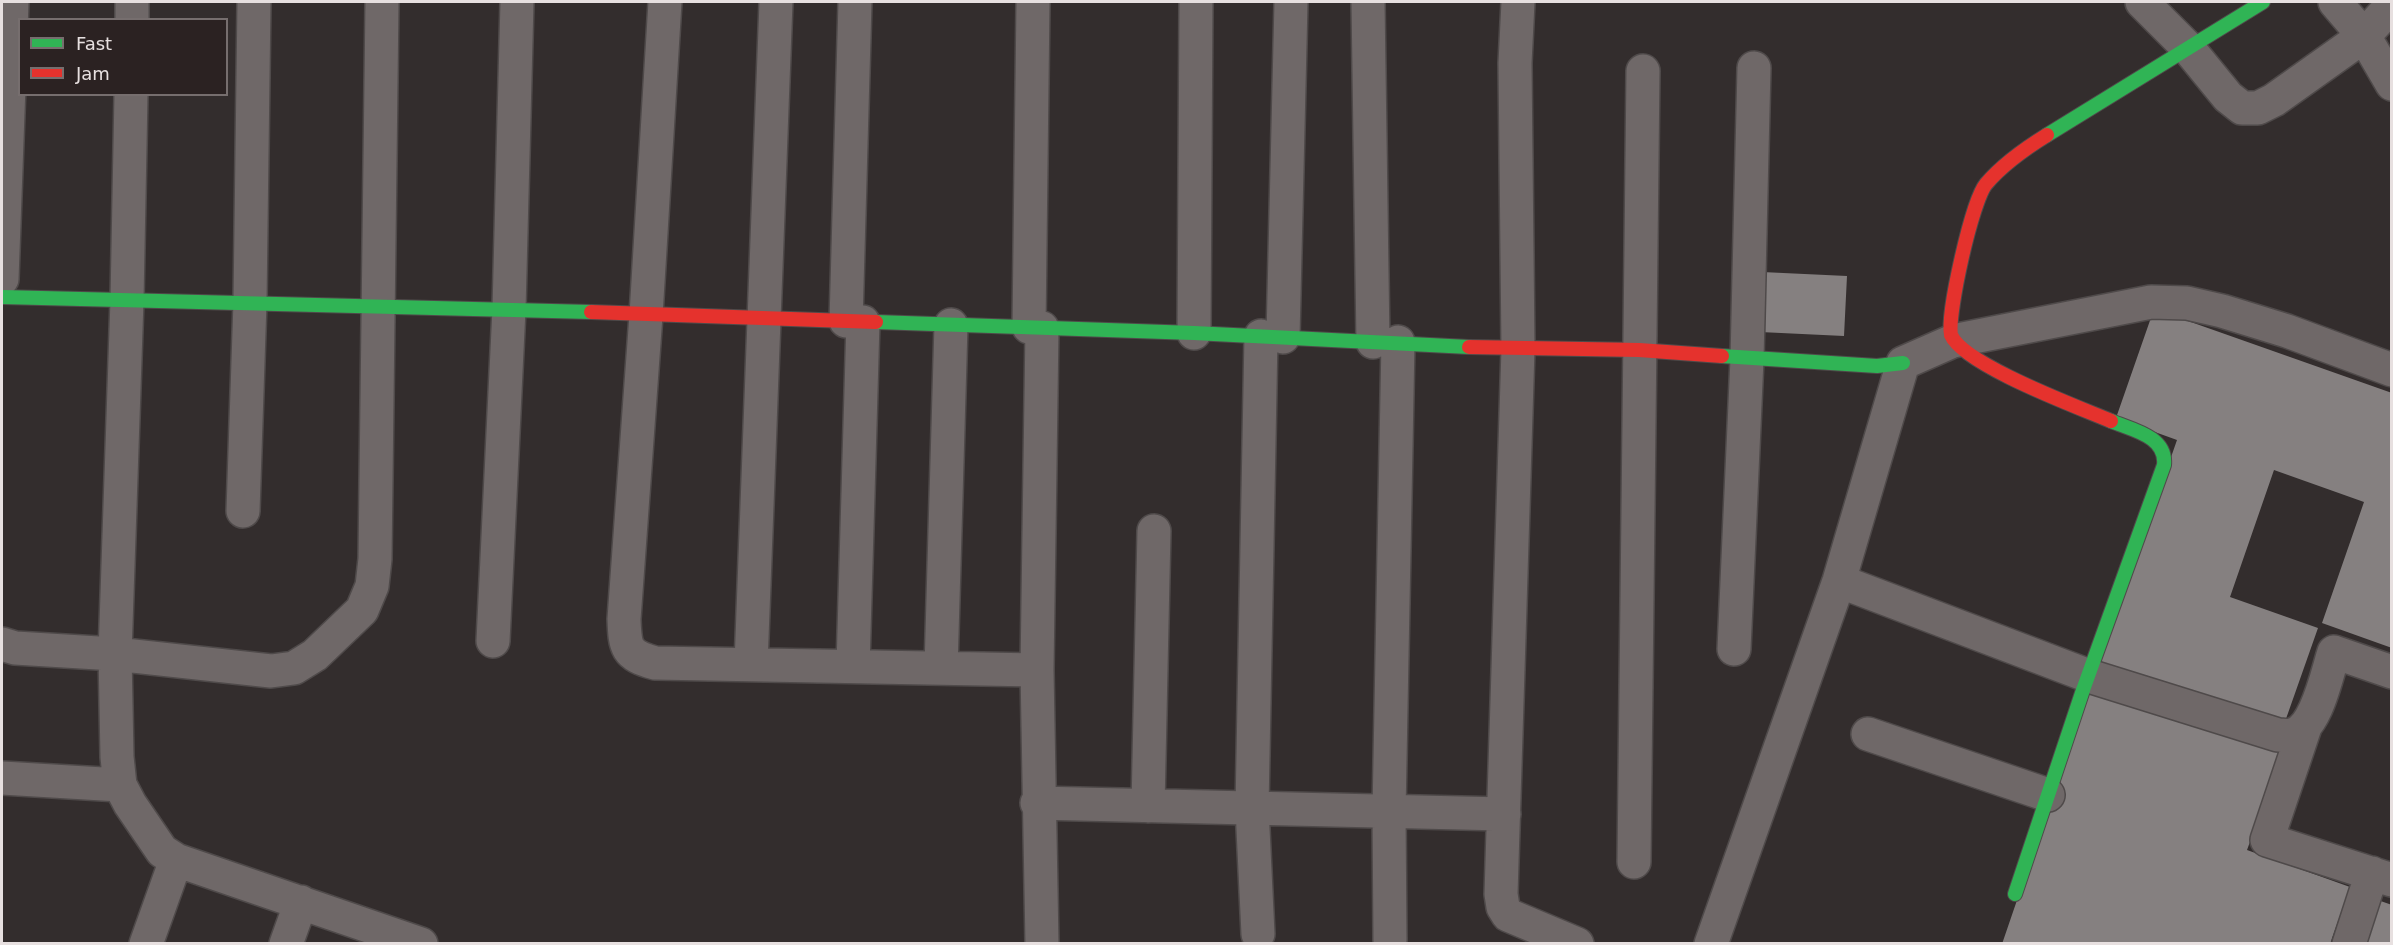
<!DOCTYPE html>
<style>
body{margin:0}
#map{position:relative;width:2393px;height:945px;overflow:hidden;background:#332d2d;font-family:"DejaVu Sans",sans-serif}
canvas{display:block}
.frame{position:absolute;inset:0;border:3px solid #e7e0e0;pointer-events:none}
.legend{position:absolute;left:18px;top:18px;width:210px;height:78px;box-sizing:border-box;background:#2b2222;border:2px solid #766e6e;margin:0;padding:8px 10px;list-style:none;font-size:18px;color:#e7e0e0}
.legend li{display:flex;align-items:center;gap:12px;height:30px}
.legend b{width:30px;border:2px solid #766e6e}
</style>
<div id="map">
<canvas width="2393" height="945"></canvas>
<div class="frame"></div>
<ul class="legend">
<li><b style="height:8px;background:#30b455"></b>Fast</li>
<li><b style="height:8px;background:#e5322d"></b>Jam</li>
</ul>
</div>
<script>
const ctx = document.querySelector('canvas').getContext('2d');
ctx.lineJoin = 'round';
function fillPath(path, color) { ctx.fillStyle = color; ctx.fill(path, 'evenodd'); }
function trace(path, color, width, dash) { ctx.strokeStyle = color; ctx.lineWidth = width; ctx.lineCap = dash ? 'butt' : 'round'; ctx.setLineDash(dash || []); ctx.stroke(path); }
fillPath(new Path2D(`
 M1762 272 1847 276 1844 336 1760 332Z
 M2154 309 2392 393V648L2322 623 2364 502 2274 470 2230 597 2318 628 2281 733 2097 669 2177 440 2116 418Z
 M2090 687 2284 748 2247 850 2350 887 2330 944H2002Z
 M2372 898 2392 905V944H2358Z`), '#858080');
const street = new Path2D(`
 M665 2 646 315 624 619C625 648 626 655 655 663L1037 670
 M1368 2 1373 342
 M1518 2 1515 63 1518 349 1501 894 1503 907 1508 915 1577 944
 M2142 2 2188 48 2228 97 2242 108H2258L2274 100 2364 36 2392 5
 M2335 2 2364 36 2392 84
 M132 20V2
 M131 94 127 300 115 654 117 757 120 785 130 804 162 851 176 860 421 944
 M2 279 12 2
 M846 321 855 2
 M1029 327 1033 2
 M1194 333 1196 2
 M1283 337 1291 2
 M243 511 250 302 254 2
 M1839 581 2089 676 2278 735C2282 735 2288 736 2292 735 2317 728 2327 673 2334 652L2392 672
 M493 641 509 309 517 2
 M2 644 15 648 115 654 271 671 294 668 315 655 362 610 372 586 375 559 382 2
 M1734 649 1747 359 1754 68
 M751 664 776 2
 M853 666 863 322
 M941 668 951 325
 M2305 727 2267 840 2392 880
 M1868 734 2048 795
 M2 778 120 785
 M1037 803 1504 814
 M1148 806 1154 531
 M1634 862 1643 71
 M1258 934 1252 808 1261 336
 M1390 940 1389 812 1398 342
 M146 944 176 860
 M286 944 301 902
 M1042 944 1037 670 1042 328
 M1711 944 1839 581 1903 363 1953 341 2151 302 2187 303 2222 311 2287 331 2392 370
 M2349 944 2372 873`);
const fast = new Path2D(`
 M2047 135 2263 2
 M2 297 591 312
 M876 322 1194 333 1469 347
 M1722 356 1877 366 1903 363
 M2015 894 2083 690 2164 465C2167 436 2132 430 2111 421`);
const jam = new Path2D(`
 M2047 135C2026 148 2002 165 1986 184 1972 201 1947 313 1951 335 1964 365 2078 407 2111 421
 M591 312 876 322
 M1469 347 1639 350 1722 356`);
trace(street, '#4f4a4a', 36);
trace(fast, '#4f4a4a', 16);
trace(jam, '#4f4a4a', 16);
trace(street, '#6f6868', 33);
trace(fast, '#30b455', 14);
trace(jam, '#e5322d', 14);
</script>
